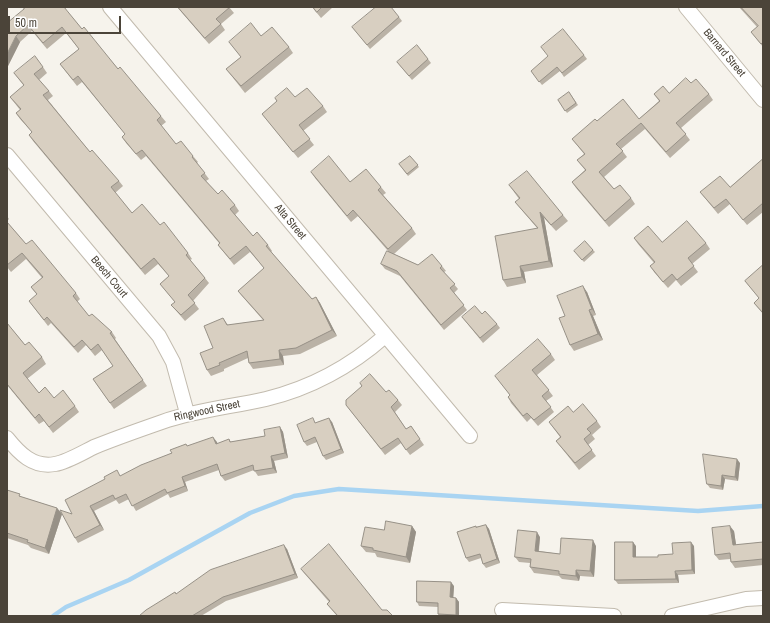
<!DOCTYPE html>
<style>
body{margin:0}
#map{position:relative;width:770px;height:623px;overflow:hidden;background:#f6f3ec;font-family:"Archivo Narrow",sans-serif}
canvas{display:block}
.frame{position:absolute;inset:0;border:8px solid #4b4439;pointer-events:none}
.scale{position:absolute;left:8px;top:16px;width:113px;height:18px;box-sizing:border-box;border:2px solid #4b4439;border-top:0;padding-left:5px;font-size:12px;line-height:14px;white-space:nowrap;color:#4b4439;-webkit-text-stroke:3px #fff;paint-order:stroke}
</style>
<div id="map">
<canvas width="770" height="623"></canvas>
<div class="frame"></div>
<div class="scale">50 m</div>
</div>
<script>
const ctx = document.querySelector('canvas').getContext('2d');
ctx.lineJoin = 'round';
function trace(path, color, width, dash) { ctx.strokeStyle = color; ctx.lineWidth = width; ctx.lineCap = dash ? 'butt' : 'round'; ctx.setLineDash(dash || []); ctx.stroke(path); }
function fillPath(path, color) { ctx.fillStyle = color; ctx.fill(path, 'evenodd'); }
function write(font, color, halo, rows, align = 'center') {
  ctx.font = font + ' "Archivo Narrow",sans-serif'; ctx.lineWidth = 4; ctx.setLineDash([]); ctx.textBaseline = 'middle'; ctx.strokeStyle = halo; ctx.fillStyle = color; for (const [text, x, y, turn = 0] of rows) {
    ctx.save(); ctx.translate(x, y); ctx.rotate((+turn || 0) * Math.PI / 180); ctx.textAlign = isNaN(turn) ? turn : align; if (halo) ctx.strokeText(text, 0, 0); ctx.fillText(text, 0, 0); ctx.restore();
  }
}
trace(new Path2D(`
 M53 616 66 607 129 580 250 513 294 496 339 489 698 511 763 506`), '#a9d4f2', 4.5);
const street = new Path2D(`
 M110 7 470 436
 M686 7 763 100
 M7 155 159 336 173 362 187 413
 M7 438C19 453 33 468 55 464 67 462 82 453 94 447 116 438 139 430 162 422 196 410 231 407 266 399 311 388 350 367 385 336
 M502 610 614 616
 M672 616 746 599 763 598`);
trace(street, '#c2bbae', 16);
trace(street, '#fff', 14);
fillPath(new Path2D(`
 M22 7H67L65 9 82 29 161 116 166 122 161 126 176 144 193 156 198 162 197 163 209 179 206 181 218 194 235 205 239 211 235 215 253 236 268 245 272 251 271 252 312 299 316 297 320 303 337 336 300 354 283 356 284 365 253 369 249 363 248 358 224 369V371L211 376 207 370 213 348 223 318 228 325 263 320 242 296 238 291 264 268 250 252 234 265 218 245 219 243 146 156 141 160 126 143 122 137 125 134 82 82 77 86 60 64 79 49 66 33 47 49 32 31 20 42 7 68 24 9Z
 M177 7H229L234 13 221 24 225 30 209 44Z
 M312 7H333L321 18Z
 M739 7H763V47L751 32 757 27Z
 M399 17 402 21 370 49 352 27Z
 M229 42 289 47 293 53 245 93 226 69 241 57Z
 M584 55 587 59 564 77 560 71 542 85 531 71Z
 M428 59 431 63 412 80 397 62Z
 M43 67 47 73 39 80 49 91 53 96 48 100 90 152 119 181 123 186 115 193 132 213 160 225 188 253 192 259 190 260 205 278 209 283 193 301 199 309 185 321 171 305 175 302 160 284 169 276 158 264 145 275 33 141 29 135 32 132 20 119 16 113 20 110 10 97 24 86 14 73Z
 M691 83 709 94 713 100 681 128 690 140 670 158 645 129 621 149 627 157 604 177 614 189 631 198 635 204 609 227 576 188 572 182 585 170 577 160 584 154 572 139 597 121 639 119 659 101 654 94 669 93Z
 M569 92 578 105 567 113 558 100Z
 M295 97 323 106 327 112 303 131 314 145 298 158 262 114 277 102 275 98Z
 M410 156 419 167 408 176 399 164Z
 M763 159V212L747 225 730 204 718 214 700 192 730 187Z
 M311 172 350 182 381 187 386 193 383 195 412 228 416 234 394 254 418 265 442 266 446 271 444 272 458 289 454 293 467 310 444 330 400 276 385 269 381 264 388 251 358 216 351 222 315 178Z
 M509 185 563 215 568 221 556 231 544 218 553 267 524 272 526 283 507 287 503 280 537 228 520 208 515 202 519 199Z
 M7 216 9 219 7 221Z
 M7 222 26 244 76 293 80 299 77 302 89 316 112 332 116 338 115 339 147 386 114 409 93 379 113 366 102 350 95 356 86 345 78 353 51 323 48 326 29 301 37 295 31 287 42 278 26 259 11 272 7 267Z
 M634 238 662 242 706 243 710 249 692 264 698 272 681 286 676 280 668 288 654 272 650 266 654 263 638 244Z
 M593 250 595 252 584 262 574 251Z
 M763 265V314L754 303 759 298 745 281Z
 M587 292 596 315 593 316 603 340 574 351 570 345 565 316Z
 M482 314 497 324 500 328 483 343 462 317Z
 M7 323 25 345 42 357 46 364 27 379 39 393 54 398 75 406 79 412 53 433 44 421 39 424 7 385Z
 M551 354 555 360 537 375 553 396 546 401 554 412 538 426 531 418 527 422 511 403 508 397 510 395 495 376Z
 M360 383 386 392 398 400 402 405 395 412 406 429 411 426 424 445 410 455 401 443 385 455 346 405 362 387Z
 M573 412 597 421 601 427 592 435 595 439 588 445 596 456 579 470 556 441 560 437 549 422Z
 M332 422 344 453 326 460 323 456 317 442 307 446 304 442 316 423Z
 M280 427 283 432 288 458 274 461 277 473 258 476 254 470 225 481 221 476 219 470 185 482 188 491 170 498 168 494 136 511 129 499 119 504 116 500 94 511 104 530 78 543 75 538 72 514 121 476 187 446 217 442V444L229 439 231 442 265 436Z
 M740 463 738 481 725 479 723 490 710 488 707 484Z
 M7 490 22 497 57 508 62 514 49 554 31 548 28 545 7 538Z
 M486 525 489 529 500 563 486 568 483 564 481 558 469 562 466 558 476 526V527Z
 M412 526 416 532 410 563 377 557 375 553 366 552 361 546 384 530Z
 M734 531 736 545 763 542V565L735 568 731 562 730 559 719 560 715 555Z
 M540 537 539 551 560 554 596 546 594 577 580 576 579 581 562 579 559 576 534 573 530 567V563L519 562 515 557Z
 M636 546V557H658L673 554 694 546 695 574 678 575 679 583 618 584 615 580Z
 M287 549 298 578 226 601 201 616H139L176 594Z
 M301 569 382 610 393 616H337L327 604 329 602 304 573Z
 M454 586 453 598H456L459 602V616H439L438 614V607L419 606 417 602Z`), '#bab2a6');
fillPath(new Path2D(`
 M16 36 20 42 7 68V54Z
 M540 212 544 218 553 267 549 261Z
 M520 266 524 272 526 283 522 277Z
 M583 286 587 292 596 315 592 309Z
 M316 297 320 303 337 336 332 330Z
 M589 310 593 316 603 340 598 334Z
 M279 350 283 356 284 365 280 359Z
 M329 418 332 422 344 453 341 449Z
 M280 427 283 432 288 458 285 453Z
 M213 437 217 442 219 449 216 444Z
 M271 456 274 461 277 473 273 468Z
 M737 459 740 463 738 481 735 477Z
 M722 475 725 479 723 490 721 486Z
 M182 477 185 482 188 491 185 486Z
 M90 506 94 511 104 530 100 525Z
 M57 508 62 514 49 554 45 548Z
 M486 525 489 529 500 563 497 559Z
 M412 526 416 532 410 563 406 557Z
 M730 526 734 531 737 551 733 545Z
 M537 532 540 537 538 556 535 551Z
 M593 540 596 546 594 577 590 571Z
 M633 542 636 546V561L633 557Z
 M691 542 694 546 695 574 692 570Z
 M284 545 287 549 298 578 295 574Z
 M576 570 580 576 579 581 576 576Z
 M675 571 678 575 679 583 676 579Z
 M451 582 454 586 453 602 450 597Z
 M456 598 459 602V616H456Z`), '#979187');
const building = new Path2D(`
 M23 7H64L82 29 84 27 118 69 120 67 161 116 157 120 176 144 181 141 193 156 192 157 205 173 201 176 218 194 222 190 235 205 230 209 253 236 257 232 268 245 266 246 312 299 316 297 332 330 296 348 279 350 280 359 249 363 247 351 219 363 220 365 207 370 200 353 213 348 204 326 223 318 227 325 264 320 238 291 264 268 246 246 230 259 218 245 220 243 142 150 136 154 122 137 125 134 78 76 73 80 60 64 79 49 62 27 43 43 28 25 16 36 7 54V23L24 9Z
 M178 7H230L216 19 221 24 205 38Z
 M313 7H322L317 12Z
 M376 7H391L399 17 367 45 352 27Z
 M741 7H763V42L761 44 751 32 758 26Z
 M251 23 261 36 272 27 289 47 241 86 226 69 241 57 229 42Z
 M563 29 584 55 562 73 557 67 539 82 531 71 548 56 541 47Z
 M417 45 428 59 409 76 397 62Z
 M35 56 43 67 34 74 49 91 43 95 90 152 92 150 119 181 111 187 132 213 142 204 160 225 164 222 188 253 186 255 205 278 188 295 195 303 181 315 171 305 175 302 160 284 169 276 154 258 141 269 29 135 32 132 16 113 21 109 10 97 24 85 14 73Z
 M686 78 691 83 696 79 709 94 676 123 686 134 666 152 641 123 616 144 623 151 599 172 614 189 620 185 631 198 605 221 572 182 586 170 577 160 585 154 572 139 595 119 597 121 623 99 639 119 660 101 654 94 663 86 669 93Z
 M287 88 295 97 307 88 323 106 299 125 310 139 293 152 262 114 277 101 275 98Z
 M569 92 576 103 565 111 558 100Z
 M329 156 350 182 366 169 381 187 378 190 412 228 388 249 353 210 347 216 311 172Z
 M410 156 418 165 407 174 399 164Z
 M763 159V203L743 220 726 199 714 208 700 192 720 176 730 187Z
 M527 171 563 215 551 225 540 212 549 261 520 266 522 277 503 280 495 236 538 228 515 202 520 198 509 185Z
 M687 221 706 243 688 258 694 266 677 280 672 274 663 282 650 266 655 262 634 238 648 226 662 242Z
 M7 222 26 244 32 240 76 293 73 296 89 316 92 314 112 332 110 333 143 380 110 403 93 379 113 366 98 344 91 350 82 340 74 347 47 317 44 320 29 301 37 294 31 287 43 277 22 253 7 265Z
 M585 241 593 250 582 260 574 251Z
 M387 251 418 265 432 254 442 266 440 268 455 284 450 288 464 305 441 325 397 271 381 264Z
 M763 265V313L754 303 759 298 745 281Z
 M583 286 592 309 589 310 598 334 570 345 559 318 565 316 557 296Z
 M475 306 482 314 485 311 497 324 480 338 462 317Z
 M7 323 25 345 29 342 42 357 23 373 39 393 45 387 54 398 63 390 75 406 49 427 39 414 35 418 7 384Z
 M538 339 551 354 532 370 549 390 542 396 551 407 534 420 527 413 523 416 508 397 510 395 495 376Z
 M370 374 386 392 389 390 398 400 391 407 406 429 411 426 420 439 406 450 398 438 381 449 346 405V400L362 386 360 383Z
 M583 404 597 421 587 429 591 433 584 439 592 450 575 463 556 441 561 437 549 422 568 406 573 412Z
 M313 418 315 423 329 418 341 449 323 456 315 437 304 442 297 425Z
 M280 427 285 453 271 456 273 468 254 471 253 465 221 476 217 464 182 477 185 486 167 493 165 489 132 506 126 494 115 499 113 495 90 506 100 525 75 538 60 510 72 514 65 500 105 479 104 477 117 470 120 476 141 465 172 453 170 450 186 444 187 446 213 437 216 444 229 439 230 442 265 436 264 430Z
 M703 454 737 459 735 477 722 475 721 486 707 484Z
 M7 490 20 494 19 496 57 508 45 548 27 542 28 540 7 533Z
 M386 521 412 526 406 557 373 550V548L361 546 365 527 384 530Z
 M486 525 497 559 483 564 480 554 466 558 457 532 476 526V527Z
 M730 526 733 545 763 542V559L753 560 731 562 730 553 715 555 712 528Z
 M518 530 537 532 535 551 560 554 561 538 593 540 590 571 576 570V576L559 574V571L530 567 531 559 515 557Z
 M615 542H633V557H658V555L673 554 672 543 691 542 692 570 675 571 676 579 615 580Z
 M329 544 382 610H387L393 616H338L327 604 330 601 301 569Z
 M284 545 295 574 223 597 192 616H139L146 610 175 592 176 594 210 570Z
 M417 581 451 582 450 597 456 598V615L438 614V603L417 602Z`);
fillPath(building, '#d8cfc1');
trace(building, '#979187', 1);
write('11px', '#4b4439', '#fff', [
 ["Barnard Street",724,53,50],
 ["Alta Street",290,222,50],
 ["Beech Court",109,277,50],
 ["Ringwood Street",207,411,-12]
]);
</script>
